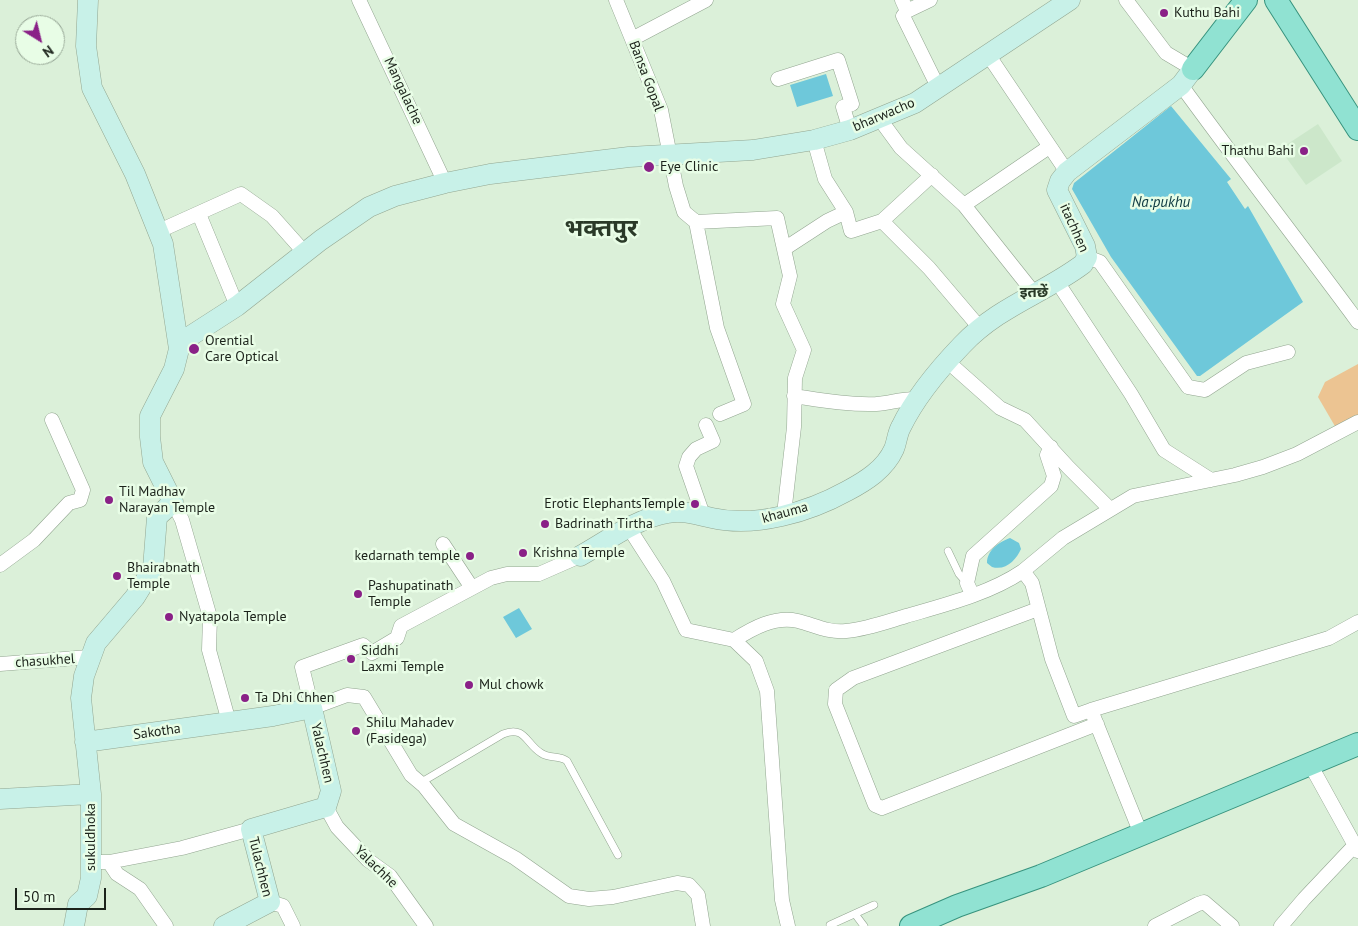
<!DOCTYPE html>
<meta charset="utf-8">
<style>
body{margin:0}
#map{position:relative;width:1358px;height:926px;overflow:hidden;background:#dbf0d9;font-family:"PT Sans",sans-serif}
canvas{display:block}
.north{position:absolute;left:15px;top:15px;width:50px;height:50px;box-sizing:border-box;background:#e8fde6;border:1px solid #96a695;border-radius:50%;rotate:144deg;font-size:14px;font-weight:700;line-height:20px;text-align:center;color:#1c231b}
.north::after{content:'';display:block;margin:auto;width:18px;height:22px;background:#8a2187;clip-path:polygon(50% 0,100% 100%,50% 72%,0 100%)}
.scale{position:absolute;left:15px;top:888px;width:91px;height:22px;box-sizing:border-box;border:2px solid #1c231b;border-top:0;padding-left:6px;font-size:15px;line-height:18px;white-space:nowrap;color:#1c231b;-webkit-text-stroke:4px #e8fde6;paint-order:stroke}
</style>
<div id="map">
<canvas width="1358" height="926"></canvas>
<div class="north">N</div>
<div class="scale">50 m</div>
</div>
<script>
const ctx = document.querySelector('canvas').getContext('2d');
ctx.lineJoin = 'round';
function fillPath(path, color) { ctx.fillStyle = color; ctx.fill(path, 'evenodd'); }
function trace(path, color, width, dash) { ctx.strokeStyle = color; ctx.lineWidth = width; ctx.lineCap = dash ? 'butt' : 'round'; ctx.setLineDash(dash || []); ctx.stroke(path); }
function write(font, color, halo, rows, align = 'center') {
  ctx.font = font + ' "PT Sans","Noto Sans Devanagari",sans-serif'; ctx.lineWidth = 5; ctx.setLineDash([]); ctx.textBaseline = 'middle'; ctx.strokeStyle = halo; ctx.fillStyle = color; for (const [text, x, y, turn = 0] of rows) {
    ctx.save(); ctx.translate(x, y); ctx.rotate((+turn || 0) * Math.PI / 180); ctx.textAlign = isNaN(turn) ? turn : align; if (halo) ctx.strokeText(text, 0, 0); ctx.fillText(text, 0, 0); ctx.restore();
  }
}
fillPath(new Path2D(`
 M1318 124 1342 161 1306 185 1280 149Z`), '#cce7ca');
fillPath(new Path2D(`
 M1358 364V417L1336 428 1318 397 1325 382Z`), '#ecc492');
fillPath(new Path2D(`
 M826 74 833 96 797 107 790 85Z
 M1171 106 1231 179 1227 182 1245 209 1248 206 1303 302 1200 376H1197L1111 257 1072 189 1074 183Z
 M1010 538 1019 543 1021 549C1016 560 1006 571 992 567L987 563C987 550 999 542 1010 538Z
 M519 608 532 629 516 638 503 617Z`), '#6ec8da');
const lane = new Path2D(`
 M948 551 959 574 967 583
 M420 783 503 734C525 725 526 744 541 753 549 759 560 755 567 761L618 855
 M855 914 864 926
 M830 925 874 905`);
const street = new Path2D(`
 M359 0 445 183
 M616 0 661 110 676 186 684 212 696 222 717 328 744 404 720 414
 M902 0 907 11 903 16 938 87
 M1126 0 1166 53 1193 69
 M907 11 930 0
 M632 39 706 0
 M987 53 1067 172
 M778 79 838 60 852 104 843 107 850 130
 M1181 85C1239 165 1299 242 1358 322
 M879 118 901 148 964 205 1034 293
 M814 140 825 179 846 212 851 231 882 221 932 175
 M964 205 1049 147
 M199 214 237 306
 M882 221 929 268 980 328
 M696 222 777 218 790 276 783 304 804 350 795 378 794 427 784 514
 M159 231 241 194 272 216 305 253
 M784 249 827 221 846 212
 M1087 257 1100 262 1188 387 1205 390 1246 363 1288 352
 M1056 280 1131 394 1164 450 1211 480
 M947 361 1000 408 1025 420 1068 467 1110 509
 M794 396C821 400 848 405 876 404 891 403 902 398 919 399
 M173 502 182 520 210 617 209 650 229 722
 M703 515 686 466 689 457 696 449 713 441 706 425
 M629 528 663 581 686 630 734 640 756 661 767 691 782 900 788 926
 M443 544 472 588
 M580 556 539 574H507L491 578 401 626 397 638 372 653 363 645 302 667 312 708 347 695 364 697 411 775 424 786 454 824 515 858 569 896 589 899 613 897 677 883 689 885 698 895 703 926
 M0 565 34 540 69 503 80 500 83 490 52 420
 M972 594 967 583 973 556 1051 486 1054 476 1047 455 1051 447
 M1038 609 853 678 836 690 835 704 875 805 882 808 1097 724
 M734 640C753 628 774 616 798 621 814 625 829 633 846 631 867 629 886 622 906 616 944 605 989 594 1023 571
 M0 664 89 657
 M1091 710 1329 638 1358 622
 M1310 764 1358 851
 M326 807 337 827 368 860 390 876 426 926
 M1141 834 1091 710 1074 716 1052 659 1032 583 1023 571 1063 538 1133 496 1235 475 1263 467 1297 454 1358 422
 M101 862H109L117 874 140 889 166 926
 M109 862 182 848 251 829
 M270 902 283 906 293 926
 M1155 926 1198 904 1204 902 1232 926
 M1281 926 1304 899 1355 845`);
const secondary = new Path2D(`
 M179 349 192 335 237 306 321 240 369 207 395 196 445 183 490 174 629 157 753 150 814 140 850 130 915 103 1070 0
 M580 556C607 541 637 518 668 513 683 510 698 515 712 518 756 528 809 512 847 491 866 481 885 469 894 449 897 442 897 434 901 427 915 398 939 369 962 345 999 306 1043 294 1083 264L1087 257 1085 246 1057 190 1060 181 1067 172 1181 85 1193 69
 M85 742 273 716 312 708 331 791 326 807 251 829 270 902 224 926
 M0 799 91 794
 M74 926 78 904 87 896 91 878V794L81 698 84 676 96 643 135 597 153 568 157 517 173 502 153 462 150 437V416L174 369 179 349 163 244 135 174 92 88 86 46 88 0`);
const primary = new Path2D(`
 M1276 0 1358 129
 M1193 69 1246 0
 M911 926 957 906 1041 876 1358 744`);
trace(lane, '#92a590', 8);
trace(street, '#92a590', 15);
trace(secondary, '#92a590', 21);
trace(primary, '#37937e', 24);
trace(lane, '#fff', 7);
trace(street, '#fff', 14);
trace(secondary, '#c8f1e8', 20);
trace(primary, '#90e2d2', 22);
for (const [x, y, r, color] of [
 [1164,13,5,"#8a2187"],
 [1304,151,5,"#8a2187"],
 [649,167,6,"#8a2187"],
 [194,349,6,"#8a2187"],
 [109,500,5,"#8a2187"],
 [695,504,5,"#8a2187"],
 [545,524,5,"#8a2187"],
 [523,553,5,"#8a2187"],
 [470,556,5,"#8a2187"],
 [117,576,5,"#8a2187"],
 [358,594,5,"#8a2187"],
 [169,617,5,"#8a2187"],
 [351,659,5,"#8a2187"],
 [469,685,5,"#8a2187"],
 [245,698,5,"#8a2187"],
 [356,731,5,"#8a2187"]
]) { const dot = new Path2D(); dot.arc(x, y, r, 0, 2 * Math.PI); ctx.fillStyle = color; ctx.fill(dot); trace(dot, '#e8fde6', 2); }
write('14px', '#1c231b', '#e8fde6', [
 ["Kuthu Bahi",1174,13],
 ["Thathu Bahi",1294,151,"right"],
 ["Eye Clinic",660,167],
 ["Orential",205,341],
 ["Care Optical",205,357],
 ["Til Madhav",119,492],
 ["Narayan Temple",119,508],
 ["Erotic ElephantsTemple",685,504,"right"],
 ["Badrinath Tirtha",555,524],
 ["Krishna Temple",533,553],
 ["kedarnath temple",460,556,"right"],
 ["Bhairabnath",127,568],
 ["Temple",127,584],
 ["Pashupatinath",368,586],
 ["Temple",368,602],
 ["Nyatapola Temple",179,617],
 ["Siddhi",361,651],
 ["Laxmi Temple",361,667],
 ["Mul chowk",479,685],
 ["Ta Dhi Chhen",255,698],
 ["Shilu Mahadev",366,723],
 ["(Fasidega)",366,739]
], 'left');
write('14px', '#1c231b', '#e8fde6', [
 ["Bansa Gopal",646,76,69],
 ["Mangalache",403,91,65],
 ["bharwacho",884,115,-23],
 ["itachhen",1074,228,66],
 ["khauma",785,513,-15],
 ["chasukhel",45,661,-4],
 ["Sakotha",157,732,-8],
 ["Yalachhen",322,753,77],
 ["sukuldhoka",91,837,-90],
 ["Tulachhen",260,867,76],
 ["Yalachhe",376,867,44]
]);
write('italic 15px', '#0d3840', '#e8fde6', [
 ["Na:pukhu",1161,203]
]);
write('bold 15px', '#2a3a28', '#e8fde6', [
 ["इतछें",1034,293]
]);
write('bold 24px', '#2a3a28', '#e8fde6', [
 ["भक्तपुर",601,229]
]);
</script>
